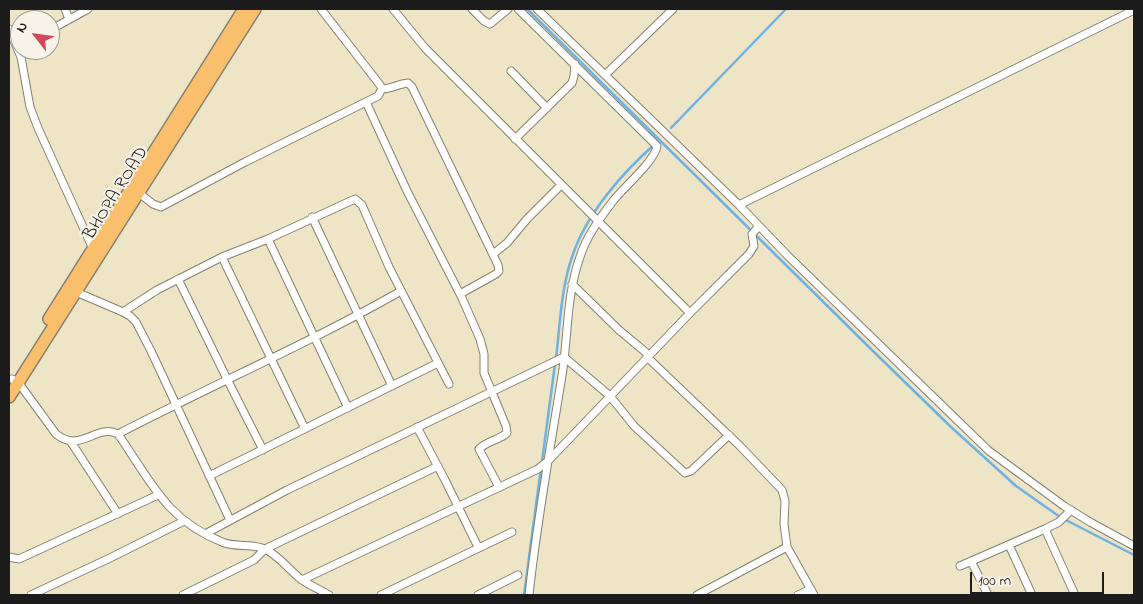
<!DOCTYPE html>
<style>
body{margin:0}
#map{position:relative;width:1143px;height:604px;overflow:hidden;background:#eee4c6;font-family:"Indie Flower",sans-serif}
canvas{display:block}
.frame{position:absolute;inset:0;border:10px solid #1c1c1c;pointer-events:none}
.north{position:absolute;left:10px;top:10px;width:50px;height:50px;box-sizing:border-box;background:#f7f3e8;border:1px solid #9f9d96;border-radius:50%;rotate:300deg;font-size:14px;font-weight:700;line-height:20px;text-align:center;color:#1c1c1c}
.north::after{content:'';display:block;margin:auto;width:18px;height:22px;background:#d1495b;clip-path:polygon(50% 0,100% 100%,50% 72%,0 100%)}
.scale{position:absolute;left:970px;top:572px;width:134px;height:22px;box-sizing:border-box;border:2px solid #1c1c1c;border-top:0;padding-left:6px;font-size:15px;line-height:18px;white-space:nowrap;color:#1c1c1c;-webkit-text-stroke:4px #f7f3e8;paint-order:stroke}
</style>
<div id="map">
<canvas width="1143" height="604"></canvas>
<div class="frame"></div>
<div class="north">N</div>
<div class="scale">100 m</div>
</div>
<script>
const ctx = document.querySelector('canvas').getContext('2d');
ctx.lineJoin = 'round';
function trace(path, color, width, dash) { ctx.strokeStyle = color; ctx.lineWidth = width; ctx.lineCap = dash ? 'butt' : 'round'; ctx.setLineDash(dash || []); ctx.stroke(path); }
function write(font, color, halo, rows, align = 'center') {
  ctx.font = font + ' "Indie Flower",sans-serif'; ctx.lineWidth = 4.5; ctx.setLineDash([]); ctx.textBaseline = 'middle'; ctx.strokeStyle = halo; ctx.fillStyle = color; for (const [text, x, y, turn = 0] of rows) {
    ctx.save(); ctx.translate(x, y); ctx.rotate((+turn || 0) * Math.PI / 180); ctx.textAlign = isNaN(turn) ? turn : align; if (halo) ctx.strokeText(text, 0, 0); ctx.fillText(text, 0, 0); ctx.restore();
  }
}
trace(new Path2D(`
 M527 9 875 353 951 427 1016 486 1060 517 1134 555
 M671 128 786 9
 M556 358C560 325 561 289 572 257 586 214 622 173 655 144
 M542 462 555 364
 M524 595 541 468`), '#6eb2e4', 2.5);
const street = new Path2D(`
 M65 9 69 19
 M393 9 425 48 690 313
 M472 9 484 21 490 24 508 9
 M518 9 657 146C655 161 623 188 613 201 600 218 586 237 580 257 567 293 568 332 563 369 551 445 537 520 529 595
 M537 9 739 205 788 256 989 451 1064 506 1090 522 1134 546
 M9 29 21 57 30 107 38 128 93 249
 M50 30 88 9
 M511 71 547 108
 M605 75 673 9
 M382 89C391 89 398 84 408 83L412 87 498 265 499 271 496 274 460 294
 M366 102 407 191 462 298 480 339 484 354V373L506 426 507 433C499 440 487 441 479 449L499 487
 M515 139 572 83 574 76 575 64
 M139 193 153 204 161 207 245 162 378 96 382 89 380 85 321 9
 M739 205 1134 10
 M312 217 392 386
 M268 239 348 408
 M493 254 507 243 527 219 561 185
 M222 257 305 429
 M178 279 227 379 263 450
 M572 284 619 330 649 355
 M76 292 123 312 130 316 136 322 151 351 230 520
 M123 312 157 290 222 257 268 239 355 199 362 205 389 267 449 384
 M647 357 740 446 782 490 785 501 784 524 787 547 814 595
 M12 379 18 382 56 434C81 454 96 423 118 434 150 480 166 520 222 542 236 548 254 543 267 550 281 558 290 571 302 580 311 586 321 590 329 595
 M417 427 445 480 478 547
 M118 434C212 385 310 343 401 291
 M71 442 118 514
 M209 476 438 363
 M1045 529 1075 595
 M205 534 287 490 564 357 610 396 634 426 685 473 691 471 729 435
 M1009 545 1032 595
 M9 557 19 559 158 495
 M971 561 988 595
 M960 566 1045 529 1059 522 1071 510
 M302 580 538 469 549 460 690 313 749 254 754 246 752 234 759 226
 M31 595 112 557 184 521
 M183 595 254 560 265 549 438 466
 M381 595 512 532
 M478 595 518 575
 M697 595 787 547
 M798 595 811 589`);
const primary = new Path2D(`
 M49 319 244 9
 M9 397 255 9`);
trace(street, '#858071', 9);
trace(primary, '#858071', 14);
trace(street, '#fff', 7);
trace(primary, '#f9bf6d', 11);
write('18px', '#1c1c1c', '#f7f3e8', [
 ["BHOPA ROAD",117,194,-58]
]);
</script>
